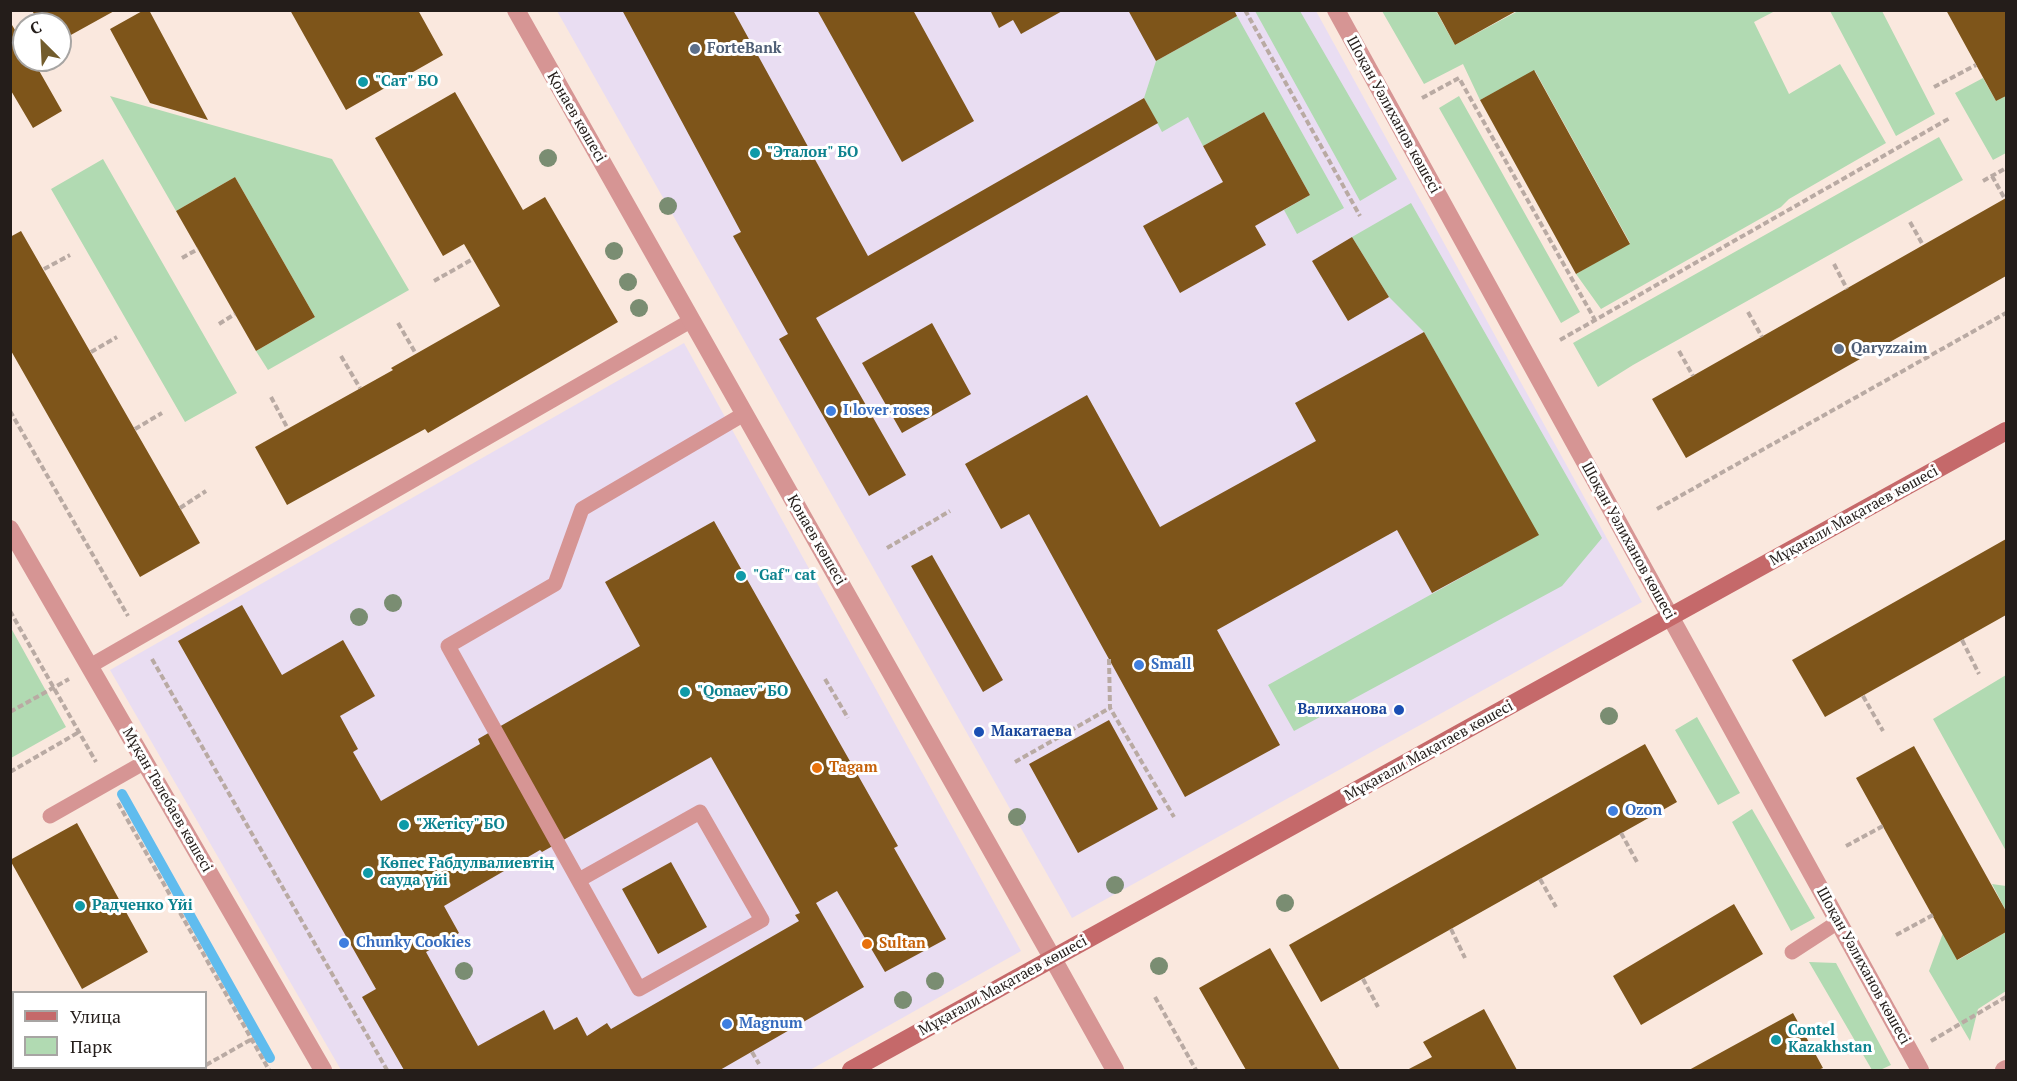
<!DOCTYPE html>
<meta charset="utf-8">
<style>
body{margin:0}
#map{position:relative;width:2017px;height:1081px;overflow:hidden;background:#fae8de;font-family:"PT Serif",serif}
canvas{display:block}
.frame{position:absolute;inset:0;border:12px solid #241d1a;pointer-events:none}
.legend{position:absolute;left:12px;top:991px;width:195px;height:78px;box-sizing:border-box;background:#fff;border:2px solid #a7a5a3;margin:0;padding:8px 10px;list-style:none;font-size:18px;color:#241d1a}
.legend li{display:flex;align-items:center;gap:12px;height:30px}
.legend b{width:30px;border:2px solid #a7a5a3}
.north{position:absolute;left:12px;top:12px;width:60px;height:60px;box-sizing:border-box;background:#fff;border:2px solid #a7a5a3;border-radius:50%;rotate:336deg;font-size:16px;font-weight:700;line-height:24px;text-align:center;color:#241d1a}
.north::after{content:'';display:block;margin:auto;width:21px;height:27px;background:#735d2d;clip-path:polygon(50% 0,100% 100%,50% 72%,0 100%)}
</style>
<div id="map">
<canvas width="2017" height="1081"></canvas>
<div class="frame"></div>
<ul class="legend">
<li><b style="height:8px;background:#c5696a"></b>Улица</li>
<li><b style="height:16px;background:#b1dab2"></b>Парк</li>
</ul>
<div class="north">С</div>
</div>
<script>
const ctx = document.querySelector('canvas').getContext('2d');
ctx.lineJoin = 'round';
function fillPath(path, color) { ctx.fillStyle = color; ctx.fill(path, 'evenodd'); }
function trace(path, color, width, dash) { ctx.strokeStyle = color; ctx.lineWidth = width; ctx.lineCap = dash ? 'butt' : 'round'; ctx.setLineDash(dash || []); ctx.stroke(path); }
function write(font, color, halo, rows, align = 'center') {
  ctx.font = font + ' "PT Serif",serif'; ctx.lineWidth = 6; ctx.setLineDash([]); ctx.textBaseline = 'middle'; ctx.strokeStyle = halo; ctx.fillStyle = color; for (const [text, x, y, turn = 0] of rows) {
    ctx.save(); ctx.translate(x, y); ctx.rotate((+turn || 0) * Math.PI / 180); ctx.textAlign = isNaN(turn) ? turn : align; if (halo) ctx.strokeText(text, 0, 0); ctx.fillText(text, 0, 0); ctx.restore();
  }
}
fillPath(new Path2D(`
 M557 11H1316L1642 602 1072 918Z
 M684 343 1021 951 810 1070H341L110 670Z`), '#e9ddf2');
fillPath(new Path2D(`
 M1255 11H1300L1397 179 1360 201Z
 M1382 11H1436L1455 45 1518 11H1775L1754 22 1789 94 1840 64 1886 143 1789 199 1781 207 1601 309 1576 274 1630 243 1535 71 1480 100 1463 64 1424 84Z
 M1830 11H1882L1935 114 1896 136Z
 M1237 16 1344 208 1297 234 1284 210 1310 195 1264 112 1203 146 1188 117 1162 132 1144 98 1156 61Z
 M1983 78 1996 101 2006 96V153L1993 160 1955 93Z
 M110 96 332 159 409 290 268 370 256 351 315 317 235 177 176 211Z
 M1459 96 1580 312 1561 323 1439 108Z
 M1939 137 1963 180 1633 365 1598 387 1573 343Z
 M103 159 237 393 185 422 51 189Z
 M1411 203 1602 538 1562 586 1294 731 1268 685 1538 535 1424 332 1389 297 1352 237Z
 M11 628 66 727 11 758H10Z
 M2006 675V851L1933 719Z
 M1697 717 1740 793 1718 805 1675 730Z
 M1752 809 1815 918 1791 931 1732 822Z
 M1992 884 2006 886V911Z
 M2006 932V991L1978 1009 1970 1041 1929 971 1943 933 1958 960Z
 M1809 962 1836 963 1891 1065 1880 1070H1872Z
 M84 1068H182L177 1070H78Z`), '#b1dab2');
trace(new Path2D(`
 M122 794 270 1058`), '#60bcee', 10);
fillPath(new Path2D(`
 M32 10H116L60 41V24H39Z
 M144 10H149L208 120 150 103 110 29Z
 M290 10H418L443 55 346 110Z
 M622 10H733L868 256 1144 98 1158 123 816 318 906 475 869 496 779 339 788 334 733 236 741 232Z
 M817 10H913L974 121 902 162Z
 M990 10H1064L1021 34 1013 20 999 28Z
 M1128 10H1234L1237 16 1156 61Z
 M1436 10H1518L1455 45Z
 M1946 10H2006V96L1996 101Z
 M12 25 24 45V60H33L62 111 33 128 10 89V26Z
 M1534 70 1630 244 1576 274 1480 100Z
 M455 92 523 210 545 197 618 322 428 433 425 429 287 505 255 447 393 370 391 368 500 306 464 244 443 256 375 138Z
 M1264 112 1310 195 1255 226 1266 245 1180 293 1143 226 1223 182 1203 146Z
 M235 177 315 317 256 351 176 211Z
 M2006 198V276L1686 458 1652 399Z
 M21 231 200 543 140 577 10 349V237Z
 M1352 237 1389 297 1348 321 1312 261Z
 M932 323 971 394 902 433 862 363Z
 M1424 332 1539 535 1432 593 1397 530 1217 630 1280 745 1185 797 1029 514 1001 529 965 464 1087 395 1160 527 1316 441 1295 403Z
 M714 521 898 846 894 848 946 939 885 972 837 891 816 903 864 987 720 1070H404L362 997 376 989 178 641 242 605 282 675 343 640 375 696 340 716 358 749 353 752 381 801 480 744 478 739 640 646 605 582ZM711 757 800 913 795 915 799 921 611 1029 607 1023 587 1036 577 1017 554 1030 544 1010 478 1046 426 952 459 933 444 906 540 850 542 852Z
 M2006 539V615L1825 717 1792 660Z
 M932 555 1003 680 983 692 911 566Z
 M1109 720 1158 809 1078 853 1029 764Z
 M1645 744 1677 802 1321 1002 1289 945Z
 M1914 746 2006 911V932L1957 960 1856 778Z
 M77 823 148 952 82 989 10 860Z
 M671 862 707 927 658 954 622 889Z
 M1734 904 1763 954 1641 1025 1613 976Z
 M1270 948 1340 1070H1246L1199 988Z
 M1484 1009 1517 1070H1407L1432 1057 1423 1042Z
 M1793 1013 1823 1068 1818 1070H1689Z
 M10 1043 14 1048V1068H24L26 1070H10Z`), '#7e551a');
trace(new Path2D(`
 M1245 10 1360 216
 M1934 87 1976 65
 M1422 98 1459 78 1595 320
 M1992 176 2005 199
 M1983 181 2006 168
 M1910 222 1923 245
 M182 258 198 249
 M1834 264 1847 289
 M44 269 70 255
 M434 281 473 259
 M1748 312 1762 337
 M398 323 416 354
 M219 324 235 314
 M1560 340 1950 118
 M1679 351 1693 376
 M91 352 117 337
 M341 356 360 388
 M271 397 288 429
 M10 411 128 616
 M135 429 162 413
 M180 508 206 491
 M1657 509 2006 313
 M887 548 950 511
 M10 611 96 762
 M1962 640 1979 674
 M152 659 387 1070
 M1109 659 1110 708 1174 817
 M825 679 848 718
 M1863 696 1883 731
 M10 712 69 679
 M1015 762 1110 708
 M10 772 79 732
 M118 803 269 1070
 M1621 833 1637 862
 M1846 846 1883 826
 M1540 879 1556 907
 M1451 929 1465 958
 M1896 935 1933 915
 M1363 979 1378 1007
 M10 994 14 999
 M1155 997 1196 1070
 M1931 1041 2006 997
 M752 1052 759 1064
 M206 1065 252 1039
 M52 1068 54 1070
 M197 1070 202 1068`), '#b9aaa3', 4, [6, 3]);
trace(new Path2D(`
 M90 666 692 320
 M50 816 145 762
 M579 880 700 812 762 920 639 989 448 646 555 584 582 509 744 414
 M1792 952 1838 922`), '#d69594', 15);
trace(new Path2D(`
 M516 10 1053 959
 M1336 10 1920 1070
 M10 529 323 1070
 M2004 1070 2006 1069`), '#d69594', 18);
trace(new Path2D(`
 M1053 959 1115 1070`), '#d69594', 18);
trace(new Path2D(`
 M851 1070 2006 431`), '#c5696a', 18);
ctx.fillStyle = '#7a8d72';
for (const [x, y] of [
 [548,158],
 [668,206],
 [614,251],
 [628,282],
 [639,308],
 [393,603],
 [359,617],
 [1609,716],
 [1017,817],
 [1115,885],
 [1285,903],
 [1159,966],
 [464,971],
 [935,981],
 [903,1000]
]) { ctx.beginPath(); ctx.arc(x, y, 9, 0, 2 * Math.PI); ctx.fill(); }
for (const [x, y, r, color] of [
 [695,49,6,"#5c6f8a"],
 [363,82,6,"#0f9aa8"],
 [755,153,6,"#0f9aa8"],
 [1839,349,6,"#5c6f8a"],
 [831,411,6,"#3f7fe0"],
 [741,576,6,"#0f9aa8"],
 [1139,665,6,"#3f7fe0"],
 [685,692,6,"#0f9aa8"],
 [1399,710,6,"#1a4fb4"],
 [979,732,6,"#1a4fb4"],
 [817,768,6,"#e8710a"],
 [1613,811,6,"#3f7fe0"],
 [404,825,6,"#0f9aa8"],
 [368,873,6,"#0f9aa8"],
 [80,906,6,"#0f9aa8"],
 [344,943,6,"#3f7fe0"],
 [867,944,6,"#e8710a"],
 [727,1024,6,"#3f7fe0"],
 [1776,1040,6,"#0f9aa8"]
]) { const dot = new Path2D(); dot.arc(x, y, r, 0, 2 * Math.PI); ctx.fillStyle = color; ctx.fill(dot); trace(dot, '#fff', 2); }
write('bold 15px', '#4e5e75', '#fff', [
 ["ForteBank",707,49],
 ["Qaryzzaim",1851,349]
], 'left');
write('bold 15px', '#0d838f', '#fff', [
 ["\"Сат\" БО",375,82],
 ["\"Эталон\" БО",767,153],
 ["\"Gaf\" cat",753,576],
 ["\"Qonaev\" БО",697,692],
 ["\"Жетісу\" БО",416,825],
 ["Көпес Ғабдулвалиевтің",380,864],
 ["сауда үйі",380,881],
 ["Радченко Үйі",92,906],
 ["Contel",1788,1031],
 ["Kazakhstan",1788,1048]
], 'left');
write('15px', '#241d1a', '#fff', [
 ["Шоқан Уәлиханов көшесі",1393,115,61],
 ["Қонаев көшесі",576,117,60],
 ["Мұқағали Мақатаев көшесі",1854,516,-29],
 ["Қонаев көшесі",816,540,60],
 ["Шоқан Уәлиханов көшесі",1628,541,61],
 ["Мұқағали Мақатаев көшесі",1429,751,-29],
 ["Мұқан Төлебаев көшесі",167,800,60],
 ["Шоқан Уәлиханов көшесі",1863,966,61],
 ["Мұқағали Мақатаев көшесі",1003,986,-29]
]);
write('bold 15px', '#366cbe', '#fff', [
 ["I lover roses",843,411],
 ["Small",1151,665],
 ["Ozon",1625,811],
 ["Chunky Cookies",356,943],
 ["Magnum",739,1024]
], 'left');
write('bold 15px', '#164399', '#fff', [
 ["Валиханова",1387,710],
 ["Макатаева",991,732,"left"]
], 'right');
write('bold 15px', '#c56008', '#fff', [
 ["Tagam",829,768],
 ["Sultan",879,944]
], 'left');
</script>
